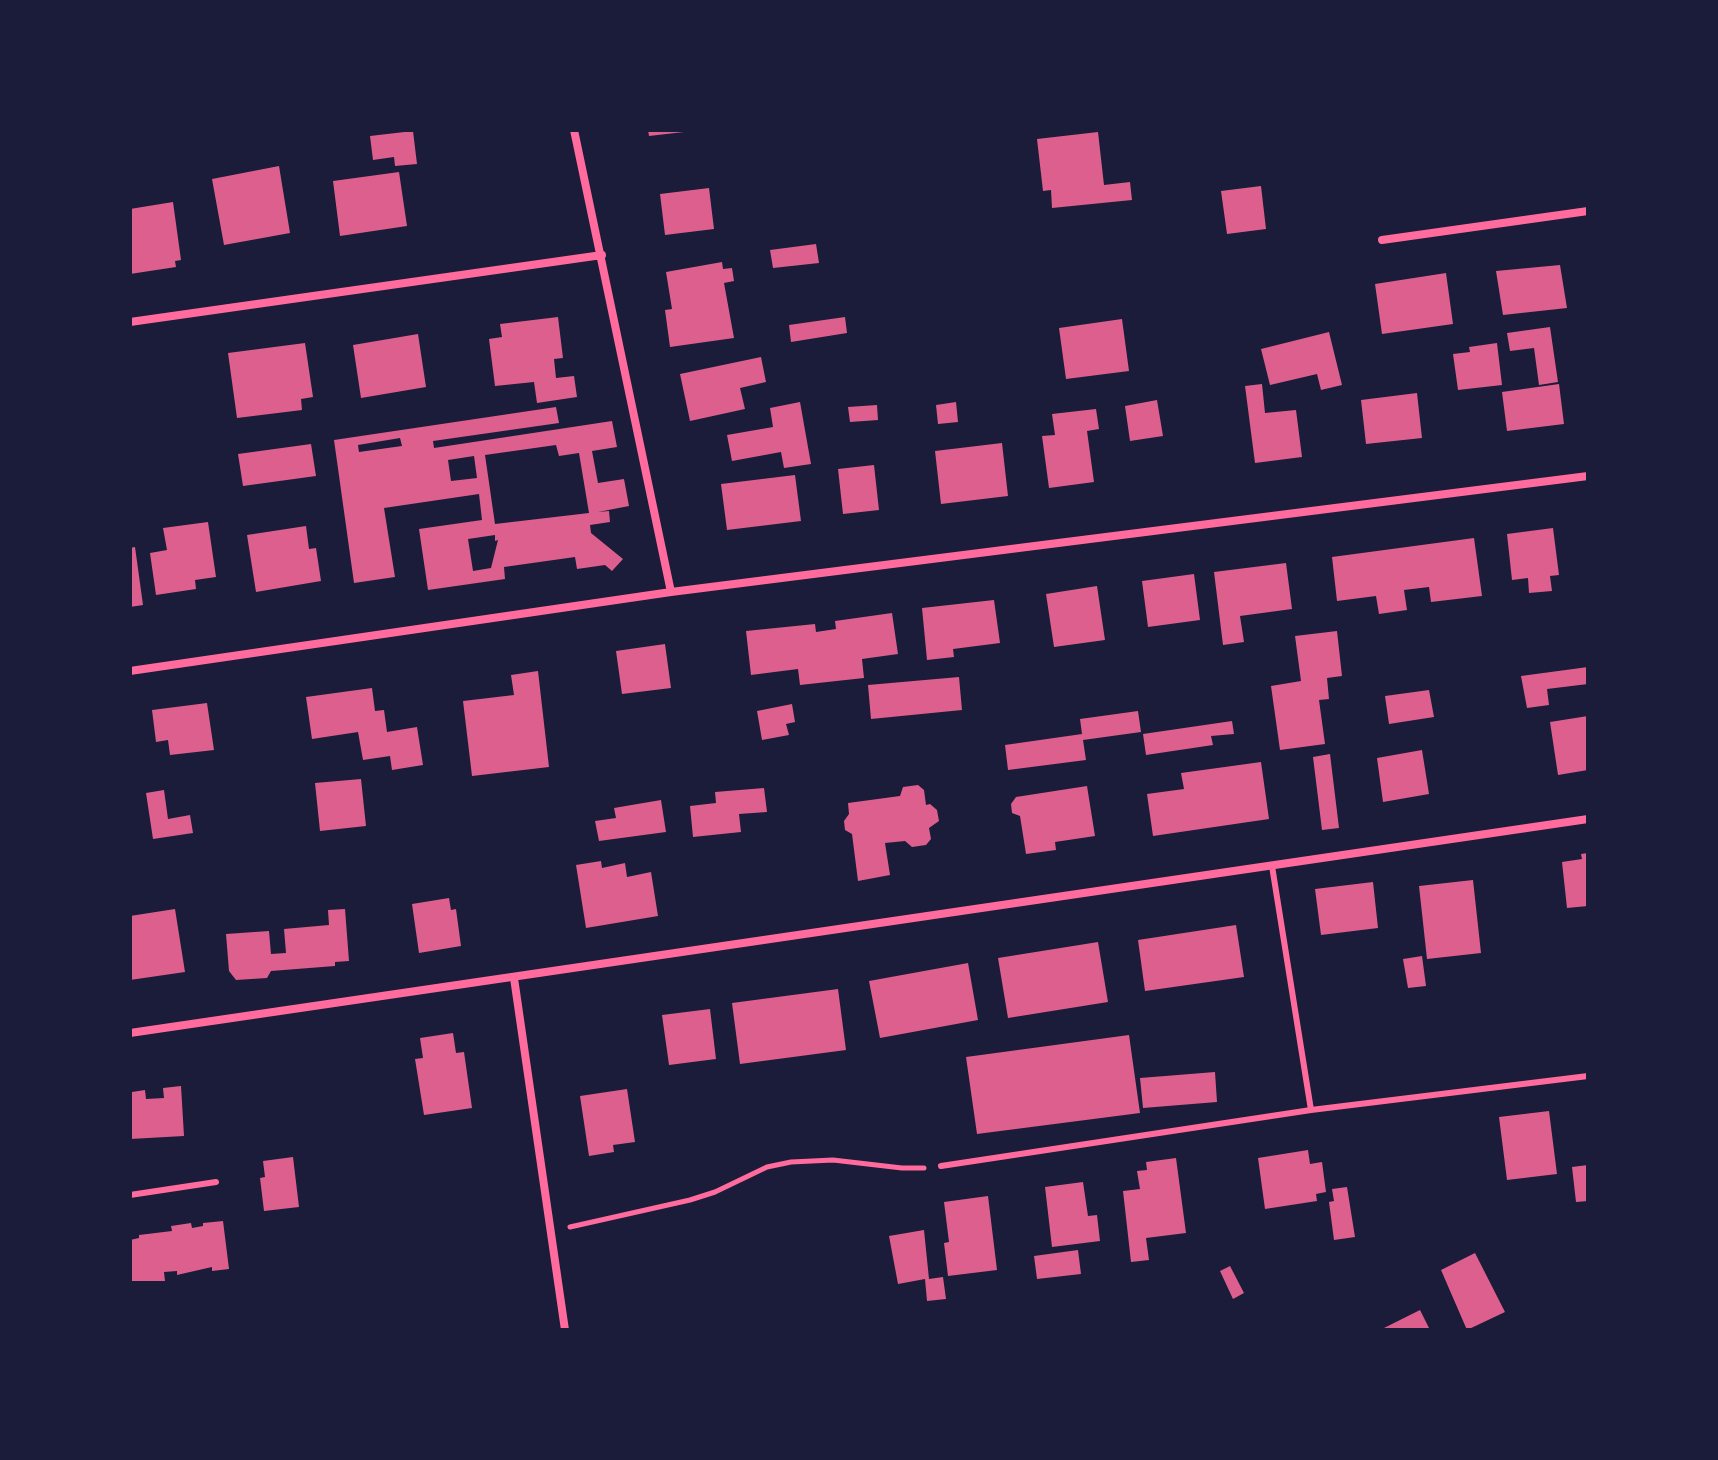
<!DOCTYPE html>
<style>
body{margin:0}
#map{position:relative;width:1718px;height:1460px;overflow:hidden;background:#1b1b3a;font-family:"Roboto Serif",serif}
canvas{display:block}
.frame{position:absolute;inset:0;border:132px solid #1b1b3a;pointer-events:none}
</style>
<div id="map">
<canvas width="1718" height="1460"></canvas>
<div class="frame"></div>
</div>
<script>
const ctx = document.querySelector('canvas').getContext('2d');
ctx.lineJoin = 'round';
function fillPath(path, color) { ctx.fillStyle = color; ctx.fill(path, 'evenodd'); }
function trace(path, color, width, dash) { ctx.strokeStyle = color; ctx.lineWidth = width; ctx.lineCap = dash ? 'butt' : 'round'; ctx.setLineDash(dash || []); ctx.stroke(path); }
fillPath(new Path2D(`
 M648 130H684V132L649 136Z
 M413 131 417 164 395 166 394 157 373 160 370 136Z
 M1098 132 1104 185 1130 182 1132 200 1052 208 1051 190 1043 191 1037 139Z
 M279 166 290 233 224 245 212 179Z
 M399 172 407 226 340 236 333 181Z
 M1261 186 1266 229 1227 234 1221 191Z
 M709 188 714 229 665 235 660 194Z
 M173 202 181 260 175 261 176 267 130 274V209Z
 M816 244 819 263 773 268 770 250Z
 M722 262 723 269 732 268 734 281 724 283 734 338 670 347 665 310 672 309 666 272Z
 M1560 265 1567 308 1503 315 1496 271Z
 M1446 273 1453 324 1382 334 1375 284Z
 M558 317 563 358 554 359 556 378 574 376 577 397 537 403 534 382 495 386 489 339 502 337 500 324Z
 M845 317 847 333 791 342 789 325Z
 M1122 319 1129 371 1066 379 1059 328Z
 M1550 327 1558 382 1539 385 1534 348 1510 351 1507 333Z
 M1329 332 1342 385 1321 390 1317 374 1270 385 1261 349Z
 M418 334 426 387 361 398 353 345Z
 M305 343 313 397 301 399 302 410 237 418 228 353Z
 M1497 343 1502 385 1458 390 1453 354 1470 352 1469 347Z
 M761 357 766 382 740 388 745 409 690 421 680 374Z
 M1262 384 1265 413 1296 410 1302 457 1255 463 1245 386Z
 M1559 384 1564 424 1507 431 1502 392Z
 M1417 393 1422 438 1366 444 1361 400Z
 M1157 400 1163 436 1130 441 1125 406Z
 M800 402 811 464 784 468 781 452 732 461 727 435 773 427 770 408Z
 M956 402 958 422 938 424 936 405Z
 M877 405 878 420 850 422 848 407Z
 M556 407 559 423 433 441 434 448 612 421 617 447 592 451 598 483 624 479 629 506 598 512 609 511 610 522 590 525 591 533 623 559 612 571 605 565 577 569 575 557 504 567 505 579 428 590 419 529 482 520 479 494 384 508 395 577 354 583 334 440ZM400 438 402 446 359 452 358 445ZM556 445 559 456 579 453 589 513 495 524 485 455ZM474 456 477 478 451 481 448 460ZM495 535V541L498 540 491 568 473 571 468 539Z
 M1096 409 1099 429 1087 431 1094 482 1049 488 1042 436 1055 435 1052 414Z
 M1002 443 1008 496 941 504 935 451Z
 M311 444 316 476 243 486 238 454Z
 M874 465 879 510 843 514 838 469Z
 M795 475 801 521 727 530 721 484Z
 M208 522 216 577 195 580 196 589 156 595 150 553 167 550 163 528Z
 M306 526 309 549 316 548 321 581 256 592 247 535Z
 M1553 528 1559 575 1550 576 1552 591 1529 593 1528 578 1512 580 1507 534Z
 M1474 538 1482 596 1431 602 1429 587 1404 590 1407 610 1379 614 1376 596 1337 601 1332 557Z
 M135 547 143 605 130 607V548Z
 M1286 563 1292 609 1240 616 1244 642 1223 645 1214 572Z
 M1194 574 1200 620 1148 627 1142 581Z
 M1097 586 1105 640 1054 647 1046 594Z
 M994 600 1000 643 953 649 954 657 927 660 922 608Z
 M892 613 898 654 862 659 864 678 800 685 798 669 751 675 746 631 815 624 816 632 836 629 835 621Z
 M1337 631 1342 676 1327 678 1329 699 1319 700 1325 744 1280 750 1271 686 1301 681 1295 636Z
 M665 644 671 688 622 694 616 651Z
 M1588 667V684L1547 689 1549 705 1527 708 1521 676Z
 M538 671 549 767 472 776 463 701 514 695 511 675Z
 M959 677 962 710 871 719 868 685Z
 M372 688 375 711 384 710 387 732 417 727 423 765 392 770 390 756 363 760 358 732 312 739 306 697Z
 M1429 690 1434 717 1389 724 1385 696Z
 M207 703 214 750 170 755 168 740 156 742 152 710Z
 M792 704 795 722 786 724 789 735 762 740 757 711Z
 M1138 711 1141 732 1083 740 1086 760 1008 770 1005 745 1082 734 1080 719Z
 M1588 716V770L1558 775 1550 722Z
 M1232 721 1234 734 1211 736 1213 745 1146 755 1143 734Z
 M1422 750 1429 794 1383 802 1377 758Z
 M1330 754 1339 828 1322 830 1313 757Z
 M1261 762 1269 819 1153 836 1147 794 1184 789 1181 773Z
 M361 779 366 826 320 831 315 783Z
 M918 785 924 790 926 805 930 804 937 810 939 821 929 828 931 839 926 845 912 847 905 841 885 843 890 875 858 881 852 834 845 830 844 821 849 814 848 803 900 796 903 787Z
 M1087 786 1095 836 1055 842 1056 850 1026 854 1020 816 1012 813 1011 804 1016 797Z
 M764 788 767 812 739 814 741 832 693 837 690 806 716 803 715 792Z
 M164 790 168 819 190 815 193 833 153 839 146 793Z
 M661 800 666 832 599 841 595 821 616 818 614 808Z
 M1588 853V906L1567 908 1562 862 1582 859 1581 854Z
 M601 861 602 868 625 863 627 877 651 872 658 916 586 928 576 865Z
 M1473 880 1481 953 1427 959 1419 886Z
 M1373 882 1378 928 1321 935 1315 889Z
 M449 898 451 910 456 909 461 946 419 953 412 904Z
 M175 909 185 972 130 980V916Z
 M345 909 349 961 335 962V966L271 971 267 978 236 980 229 971 226 934 269 931 271 954 286 953 284 929 329 925 328 910Z
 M1236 925 1244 977 1145 991 1138 940Z
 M1098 942 1108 1002 1008 1018 998 958Z
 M1422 956 1426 986 1408 988 1403 959Z
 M968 963 978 1020 880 1038 869 981Z
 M838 989 846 1050 740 1064 732 1003Z
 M710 1009 716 1059 669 1065 662 1015Z
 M453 1033 456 1053 464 1052 472 1108 424 1115 415 1059 423 1058 420 1038Z
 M1129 1035 1140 1113 977 1134 966 1057Z
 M1215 1072 1217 1102 1143 1108 1140 1078Z
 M181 1086 184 1136 130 1139 132 1092 145 1090 146 1099 164 1098 163 1088Z
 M627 1089 635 1142 613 1145 614 1152 589 1156 580 1096Z
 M1549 1111 1557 1174 1507 1180 1499 1117Z
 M1308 1150 1310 1164 1322 1162 1326 1192 1316 1194 1317 1201 1265 1209 1258 1158Z
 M293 1157 299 1207 264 1211 260 1178 265 1177 263 1161Z
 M1176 1158 1186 1233 1146 1238 1149 1260 1131 1262 1123 1191 1140 1189 1137 1171 1147 1170 1146 1162Z
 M1588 1165V1201L1576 1202 1572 1167Z
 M1083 1182 1088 1216 1097 1215 1100 1241 1052 1247 1045 1187Z
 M1347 1187 1355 1237 1334 1240 1329 1202 1334 1201 1332 1189Z
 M988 1196 997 1270 948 1276 944 1243 949 1242 944 1202Z
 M223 1221 229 1269 212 1271V1267L177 1275V1271L164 1272 165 1281H130V1240L139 1238V1235L172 1231 171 1226 191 1223 192 1228 203 1226V1223Z
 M924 1230 929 1279 943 1277 946 1299 927 1301 925 1279 898 1284 889 1236Z
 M1078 1250 1081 1274 1037 1279 1034 1256Z
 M1475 1253 1505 1312 1467 1330 1441 1270Z
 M1230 1266 1244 1293 1233 1299 1220 1271Z
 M1420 1310 1430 1330H1380Z`), '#dd5f8e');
trace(new Path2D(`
 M570 1227 690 1200 715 1192 767 1167 791 1162 833 1160 902 1168H924`), '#ff6b9d', 5);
trace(new Path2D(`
 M1272 866 1311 1110
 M941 1166 1311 1110 1588 1076
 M130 1195 216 1182`), '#ff6b9d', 6);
trace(new Path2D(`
 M574 130 671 592
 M1382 240 1588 211
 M130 322 602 255
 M130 671 671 592 1588 476
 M514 978 565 1330
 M130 1033 1588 819`), '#ff6b9d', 8);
</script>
